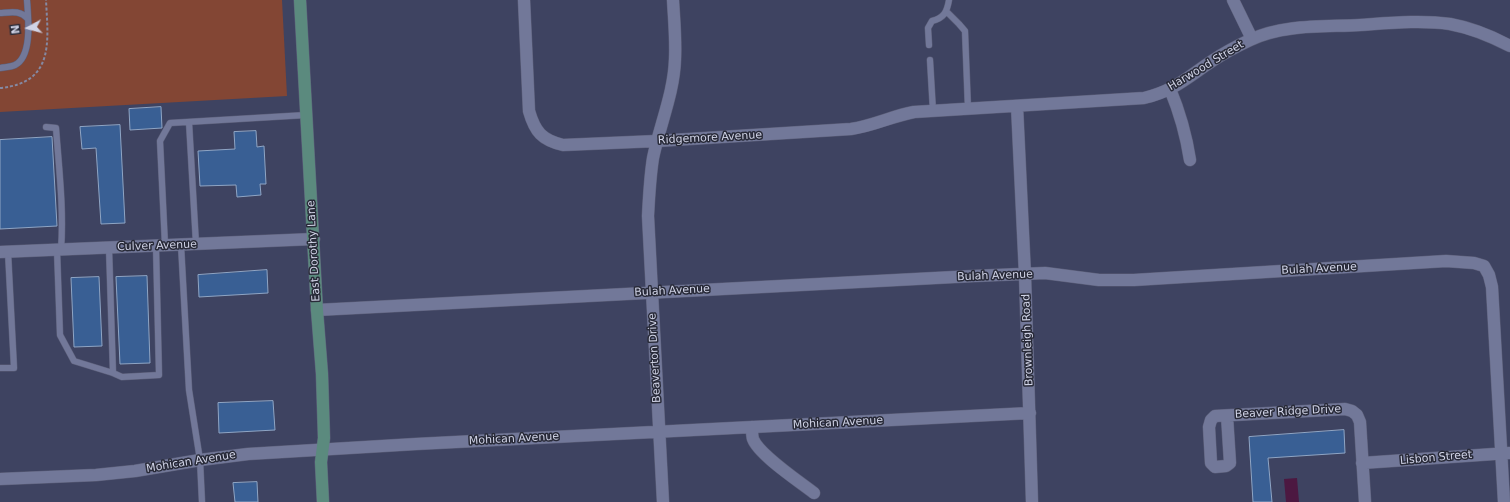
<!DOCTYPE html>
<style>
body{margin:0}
#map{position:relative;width:1510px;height:502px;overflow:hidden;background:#3e4361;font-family:"DejaVu Sans",sans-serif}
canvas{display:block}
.north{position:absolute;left:8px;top:8px;width:40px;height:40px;-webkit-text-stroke:3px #282a38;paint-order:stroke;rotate:263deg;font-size:11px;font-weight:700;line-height:16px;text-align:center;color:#d0d3e6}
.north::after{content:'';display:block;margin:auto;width:14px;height:18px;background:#d0d3e6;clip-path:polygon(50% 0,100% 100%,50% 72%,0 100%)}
</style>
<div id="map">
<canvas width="1510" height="502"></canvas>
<div class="north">N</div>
</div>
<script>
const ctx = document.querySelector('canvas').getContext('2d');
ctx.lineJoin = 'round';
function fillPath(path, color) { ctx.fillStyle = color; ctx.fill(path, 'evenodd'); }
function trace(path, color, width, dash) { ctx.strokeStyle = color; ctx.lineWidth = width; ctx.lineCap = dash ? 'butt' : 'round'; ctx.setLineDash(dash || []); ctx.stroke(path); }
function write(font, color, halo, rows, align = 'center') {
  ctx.font = font + ' "DejaVu Sans",sans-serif'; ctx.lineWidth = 3; ctx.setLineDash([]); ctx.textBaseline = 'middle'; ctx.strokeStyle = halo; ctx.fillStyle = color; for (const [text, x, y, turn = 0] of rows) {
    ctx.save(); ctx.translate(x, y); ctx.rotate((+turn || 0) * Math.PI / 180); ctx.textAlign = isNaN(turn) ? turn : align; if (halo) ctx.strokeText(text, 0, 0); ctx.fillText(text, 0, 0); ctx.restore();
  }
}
fillPath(new Path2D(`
 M0 0H282L287 96 0 112Z`), '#834634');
fillPath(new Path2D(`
 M1297 478 1299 502H1286L1284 479Z`), '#4c1841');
const building = new Path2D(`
 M161 107 162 128 130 130 129 109Z
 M120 125 125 223 101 224 96 148 82 149 80 127Z
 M256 131 257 147 264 146 266 184H260L261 195 237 197 236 185 200 186 198 151 235 149 234 132Z
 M52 137 57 226 0 229V140Z
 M267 270 268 293 199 297 198 275Z
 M147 276 150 363 120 364 116 277Z
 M99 277 102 346 74 347 71 278Z
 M273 401 275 430 219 433 218 403Z
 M1344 430 1345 453 1268 458 1272 502H1253L1249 437Z
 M257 482 258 502H235L233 483Z`);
fillPath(building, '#395f94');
trace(building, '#8fa5c4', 1);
const lane = new Path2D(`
 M947 12 959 24 965 31 968 109
 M0 13C12 12 20 10 28 19
 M929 45 928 28 932 21C944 18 947 12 949 0
 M930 60 933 111
 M0 68C5 67 11 67 15 65 33 56 28 16 27 0
 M189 122 196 244
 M46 127 56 128C59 169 64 210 61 250
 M165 245 160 141 170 123 306 115
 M181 245 189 390 200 460 202 502
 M109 248 113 373
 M57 250 60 335 74 361 113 373 122 377 159 375 156 246
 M0 368H14L8 252`);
const street = new Path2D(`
 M524 0 529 111C535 132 542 140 563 145L657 141 851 129C873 126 892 116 914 112L1144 98C1174 91 1188 77 1212 61 1224 53 1237 46 1250 40 1283 24 1324 27 1360 25 1390 23 1421 20 1450 24 1472 28 1491 36 1510 46
 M1233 0 1252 39
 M1170 89C1180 113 1186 134 1190 160
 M1017 106 1025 275 1032 502
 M0 252 314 239
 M317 310 974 276 1045 273 1099 280H1134L1446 261 1474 263 1484 266 1489 275 1492 287 1504 502
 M1227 416 1230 463 1226 466 1215 467 1211 463 1209 427 1211 420 1215 416 1345 409 1352 411 1357 415 1360 422 1365 502
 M752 427C752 431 752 436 753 439 759 455 800 482 814 493
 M1362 463 1509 453
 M0 479 96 475 135 471 200 460 248 454 416 444 1030 413
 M663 502 648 216C649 196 650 177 653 158 660 124 674 93 675 59 676 39 674 19 673 0`);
const primary = new Path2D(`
 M300 0 317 310 322 374 324 438 321 462 323 502`);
trace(lane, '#5c5f79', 7);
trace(street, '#5c5f79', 13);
trace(primary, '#5c5f79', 13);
trace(new Path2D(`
 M0 88C55 83 48 41 46 0`), '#8589a2', 2, [3, 2]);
trace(lane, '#727899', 6);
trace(street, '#727899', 12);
trace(primary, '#5b8a7e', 12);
write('11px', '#d0d3e6', '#282a38', [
 ["Harwood Street",1206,66,-31],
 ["Ridgemore Avenue",710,138,-3],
 ["Culver Avenue",157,246,-2],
 ["East Dorothy Lane",314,251,-93],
 ["Bulah Avenue",1319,269,-3],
 ["Bulah Avenue",995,276,-2],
 ["Bulah Avenue",672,291,-3],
 ["Brownleigh Road",1028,340,-92],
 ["Beaverton Drive",655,358,-93],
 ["Beaver Ridge Drive",1288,412,-3],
 ["Mohican Avenue",838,423,-3],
 ["Mohican Avenue",514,439,-3],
 ["Lisbon Street",1436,458,-5],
 ["Mohican Avenue",191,462,-9]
]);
</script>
